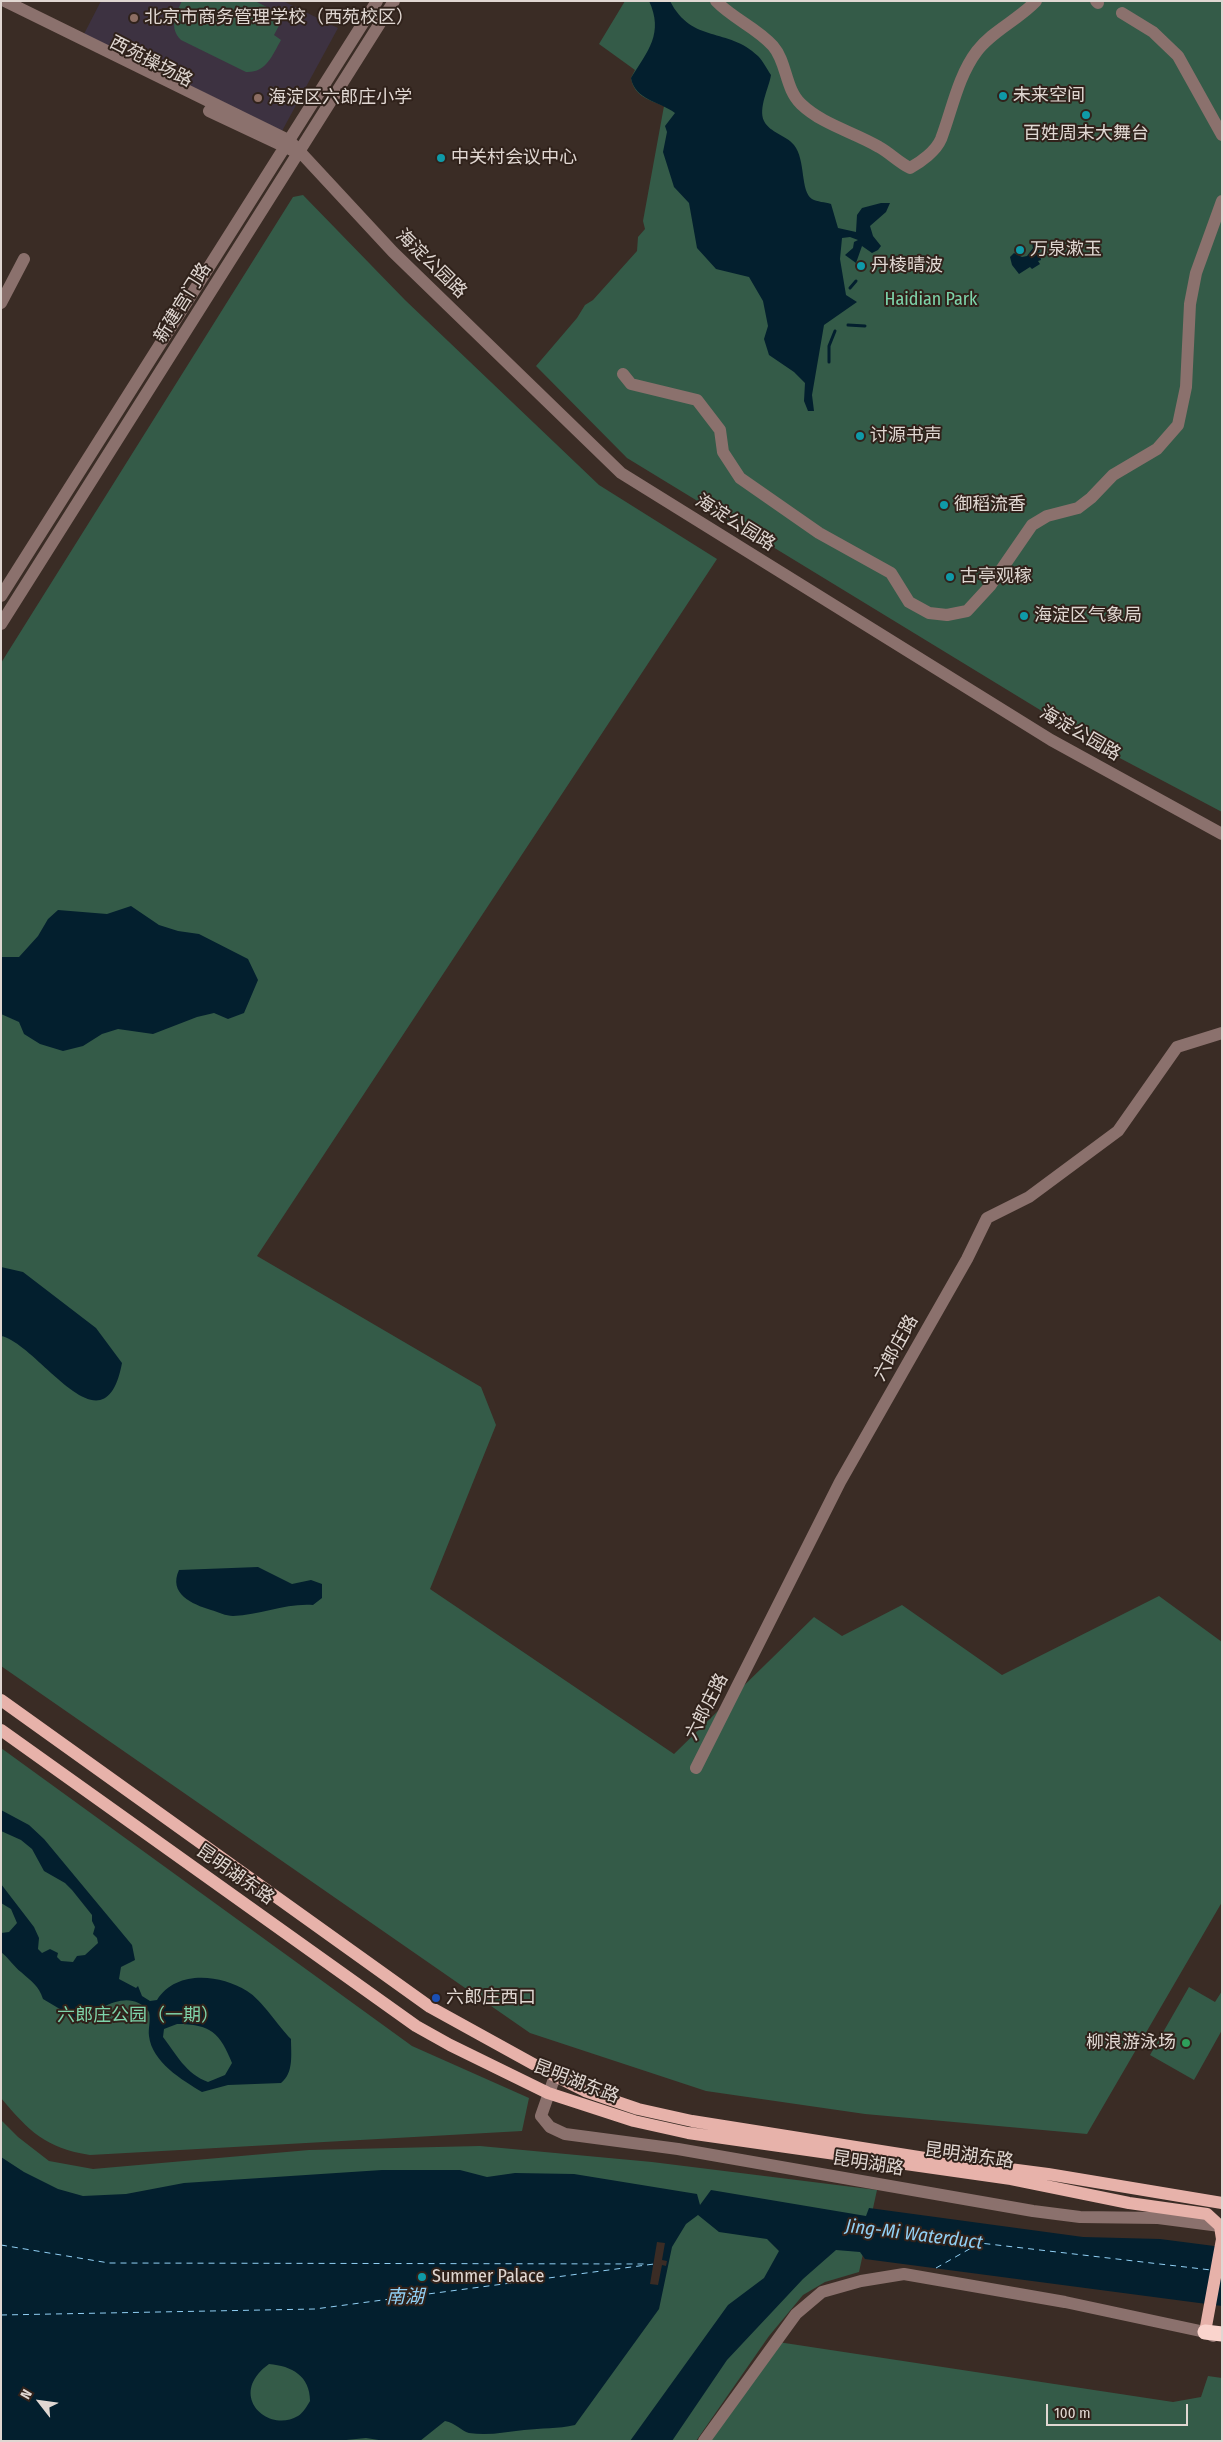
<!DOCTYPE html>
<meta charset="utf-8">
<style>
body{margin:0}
#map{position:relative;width:1223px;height:2442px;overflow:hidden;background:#3a2c25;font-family:"Fira Sans Condensed",sans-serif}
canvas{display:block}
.frame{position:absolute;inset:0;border:2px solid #e0d7d2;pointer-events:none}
.north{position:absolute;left:15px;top:2377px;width:50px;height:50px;-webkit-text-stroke:4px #30221b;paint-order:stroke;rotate:300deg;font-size:14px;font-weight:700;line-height:20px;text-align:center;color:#e0d7d2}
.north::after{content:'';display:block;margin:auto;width:18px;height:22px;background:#e0d7d2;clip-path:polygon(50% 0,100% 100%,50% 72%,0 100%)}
.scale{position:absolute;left:1046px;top:2404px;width:142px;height:22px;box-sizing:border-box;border:2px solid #e0d7d2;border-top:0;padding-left:6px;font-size:15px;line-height:18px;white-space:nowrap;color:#e0d7d2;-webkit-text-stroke:4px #30221b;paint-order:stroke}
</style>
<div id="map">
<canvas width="1223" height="2442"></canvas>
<div class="frame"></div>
<div class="north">N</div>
<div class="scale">100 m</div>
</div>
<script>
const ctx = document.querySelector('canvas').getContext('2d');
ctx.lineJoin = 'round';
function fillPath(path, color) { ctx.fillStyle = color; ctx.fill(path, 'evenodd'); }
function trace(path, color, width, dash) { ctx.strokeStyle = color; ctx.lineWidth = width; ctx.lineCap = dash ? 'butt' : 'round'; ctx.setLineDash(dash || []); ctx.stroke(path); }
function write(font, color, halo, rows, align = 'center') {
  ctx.font = font + ' "Fira Sans Condensed","Noto Sans SC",sans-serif'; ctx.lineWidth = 4; ctx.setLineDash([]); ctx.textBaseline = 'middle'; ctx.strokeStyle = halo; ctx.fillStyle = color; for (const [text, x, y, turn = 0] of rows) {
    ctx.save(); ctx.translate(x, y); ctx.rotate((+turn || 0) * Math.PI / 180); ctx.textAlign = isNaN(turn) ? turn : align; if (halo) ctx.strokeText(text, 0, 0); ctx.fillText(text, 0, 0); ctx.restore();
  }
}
fillPath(new Path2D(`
 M101 1H283L338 28 282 131 84 34Z`), '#3d3241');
fillPath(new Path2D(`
 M182 1H255L284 16 274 35 281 40C272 56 266 73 246 72L181 40C169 28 175 15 182 1Z
 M625 1H1222V812L1114 755 627 458 536 366 577 318 585 305 593 300 637 251 638 237 645 229 643 221 664 106C649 100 634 96 631 78L635 70 599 44Z
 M303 195 405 300 599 485 717 559 257 1256 481 1387 496 1425 430 1589 674 1754 814 1617 842 1636 902 1605 1002 1675 1159 1596 1222 1642V1902L1087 2134 865 2114 706 2091 530 2033 1 1666V663L293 197Z
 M1 1748 412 2046 529 2098 522 2131 90 2155C45 2148 29 2131 1 2098Z
 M1189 1987 1215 2002 1222 1991V2030L1194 2080 1150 2055Z
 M1 2120 18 2137 49 2161 93 2169 309 2150 480 2146 652 2162 877 2190 859 2272 825 2282 803 2295 769 2336 696 2441H1Z
 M778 2342 1173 2402 1201 2397 1208 2376 1222 2378V2441H707Z`), '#345b48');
fillPath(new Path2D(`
 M649 1H670C692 44 728 27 758 56 763 61 767 69 771 75 769 88 758 108 764 121 770 133 786 135 794 145 806 160 800 191 812 199 817 202 825 202 831 204L838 228 856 232 857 215 862 208 881 203H890L886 212 870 226 873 236 881 246 878 250 872 253 862 246 856 263 845 255 853 248 854 242 858 240 850 237 842 238 840 259 846 295 857 302 824 325 812 395 814 411H808L804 401 805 383 794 372 769 355 764 339 768 326 763 301 749 277 716 269 697 248 689 203 674 187 663 152 667 132 665 126 675 113C659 101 635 100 631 78 648 51 664 33 649 1Z
 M1032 243 1035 244 1040 251 1037 254 1040 255 1041 260 1038 261 1040 264 1032 269 1030 267 1019 274 1012 265 1010 257 1014 253 1022 257 1027 256 1033 248Z
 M131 906 159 925 178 931 199 934 248 959 258 980 244 1013 228 1019 214 1013 197 1017 153 1034 118 1029 102 1034 83 1046 63 1051 40 1044 24 1034 19 1022 1 1014V957H19L38 936 48 919 58 910 107 914Z
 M1 1267 23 1272 96 1328 122 1363C104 1458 38 1343 1 1336Z
 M258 1567 292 1584 311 1580 322 1584V1598L313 1605C286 1603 261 1615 233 1616 226 1616 218 1612 211 1610 192 1604 168 1594 179 1570Z
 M1 1810 29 1825 44 1839 132 1945 135 1960 121 1967 119 1979 136 1988 138 1986 142 1996 150 2001 157 2000C176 1970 219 1974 247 1991 262 2000 278 2026 291 2039 291 2054 294 2073 281 2083L228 2085 202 2092C182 2080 152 2062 149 2036 148 2028 151 2021 149 2012 130 1987 100 2008 80 2021L43 1999C39 1986 31 1981 21 1972 14 1967 9 1958 1 1952V1933L9 1932 17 1923 11 1909 1 1903V1884L34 1927 39 1938 38 1949 42 1953 50 1949 58 1953 57 1957 61 1961 73 1962 77 1956 85 1955 98 1943 97 1938 93 1934 95 1927 92 1921V1915L72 1890 65 1883 44 1871 32 1849 21 1840 1 1831ZM177 2024C211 2024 220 2033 232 2063L225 2075 208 2082C186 2074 176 2054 163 2037L164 2029Z
 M1 2157 24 2172 58 2189 83 2196 126 2194 184 2183 382 2170H460L487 2177 515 2173 574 2174 697 2194 700 2205 711 2190 866 2216 869 2208 1083 2237 1160 2239 1222 2247V2306L865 2259 860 2252 836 2250 803 2279 727 2360 672 2441H630L728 2305 764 2278 779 2251 767 2239 719 2232 698 2215 686 2224 672 2247 659 2309 575 2425C558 2429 541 2428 524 2430 506 2432 488 2436 469 2433 461 2431 456 2423 445 2421L420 2441H385L366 2438 336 2441H1ZM269 2364C292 2366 310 2376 310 2401 307 2406 303 2413 298 2416 268 2434 226 2395 269 2364Z`), '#031f2e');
fillPath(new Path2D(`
 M657 2242 665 2243 662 2260 667 2261 666 2266 662 2265 658 2285 650 2284Z`), '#3a2c25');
trace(new Path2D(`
 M850 288 856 281
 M848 325 865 326
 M829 362V346L835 331`), '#031f2e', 3);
trace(new Path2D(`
 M1 2245 109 2263 648 2264
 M936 2268 980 2243 1211 2270
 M1 2315 315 2309 654 2264`), '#91d0f5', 1, [6, 5]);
trace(new Path2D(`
 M5 1 290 141 393 252 621 473 1051 740 1222 834
 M716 1C733 19 756 27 773 46 787 62 785 89 801 104 823 125 854 132 879 147 890 153 898 162 910 168 921 162 936 151 941 139 952 110 958 76 977 51 992 31 1018 20 1036 1
 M1096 1 1098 3
 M1122 13 1153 32 1178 56 1222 135
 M209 111 292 150
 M1 303 24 259
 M623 374 631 384 697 400 720 430 723 452 740 478 819 533 891 573 909 602 929 613 947 615 967 611 990 586 1032 525 1047 516 1078 508 1091 498 1113 475 1157 449 1178 425 1186 387 1190 304 1196 273 1222 201
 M1 596 377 1
 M1 624 394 1
 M696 1768 840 1482 967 1259 987 1218 1029 1197 1118 1131 1177 1047 1222 1033
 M555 2076 541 2116 550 2127 565 2134 678 2149 1033 2211 1080 2217 1158 2218 1220 2226
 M704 2441 796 2314 822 2292 861 2281 904 2274 1065 2302 1205 2332 1213 2336`), '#8b716d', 12);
trace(new Path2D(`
 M1 1700 430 2007 555 2076 585 2091 638 2109 692 2121 925 2158 1048 2174 1222 2203
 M1 1730 416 2026 450 2045 548 2093 634 2121 688 2133 1011 2179 1129 2203 1207 2214 1220 2226 1222 2239 1205 2332`), '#e7b2aa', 12);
trace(new Path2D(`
 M1205 2332 1222 2334`), '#fad4cd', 15);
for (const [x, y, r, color] of [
 [134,18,5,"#8d6e63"],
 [1003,96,5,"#0f9aa8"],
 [258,98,5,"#8d6e63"],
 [1086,115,5,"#0f9aa8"],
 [441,158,5,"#0f9aa8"],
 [1020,250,5,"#0f9aa8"],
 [861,266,5,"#0f9aa8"],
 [860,436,5,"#0f9aa8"],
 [944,505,5,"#0f9aa8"],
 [950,577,5,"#0f9aa8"],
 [1024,616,5,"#0f9aa8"],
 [436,1998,5,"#1a4fb4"],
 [1186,2043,5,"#2e9e5b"],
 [422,2277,5,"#0f9aa8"]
]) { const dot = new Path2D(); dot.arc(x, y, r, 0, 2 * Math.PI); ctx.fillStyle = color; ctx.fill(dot); trace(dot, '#30221b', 2); }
write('18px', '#e0d7d2', '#30221b', [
 ["北京市商务管理学校（西苑校区）",144,18],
 ["未来空间",1013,96],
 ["海淀区六郎庄小学",268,98],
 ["百姓周末大舞台",1086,134,"center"],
 ["中关村会议中心",451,158],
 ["万泉漱玉",1030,250],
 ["丹棱晴波",871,266],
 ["讨源书声",870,436],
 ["御稻流香",954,505],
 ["古亭观稼",960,577],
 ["海淀区气象局",1034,616],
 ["六郎庄西口",446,1998],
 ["柳浪游泳场",1176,2043,"right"],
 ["Summer Palace",432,2277]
], 'left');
write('18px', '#e0d7d2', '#30221b', [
 ["西苑操场路",151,62,27],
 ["海淀公园路",431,264,44],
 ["新建宫门路",183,303,-58],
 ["海淀公园路",735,523,32],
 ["海淀公园路",1080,734,30],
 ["六郎庄路",896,1348,-61],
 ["六郎庄路",707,1707,-63],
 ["昆明湖东路",235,1875,35],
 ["昆明湖东路",576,2082,21],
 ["昆明湖东路",969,2156,8],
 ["昆明湖路",868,2164,9]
]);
write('18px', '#7ed4aa', '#30221b', [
 ["Haidian Park",931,300],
 ["六郎庄公园（一期）",138,2016]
]);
write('italic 19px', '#91d0f5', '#30221b', [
 ["Jing-Mi Waterduct",914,2235,7],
 ["南湖",405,2298]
]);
</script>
